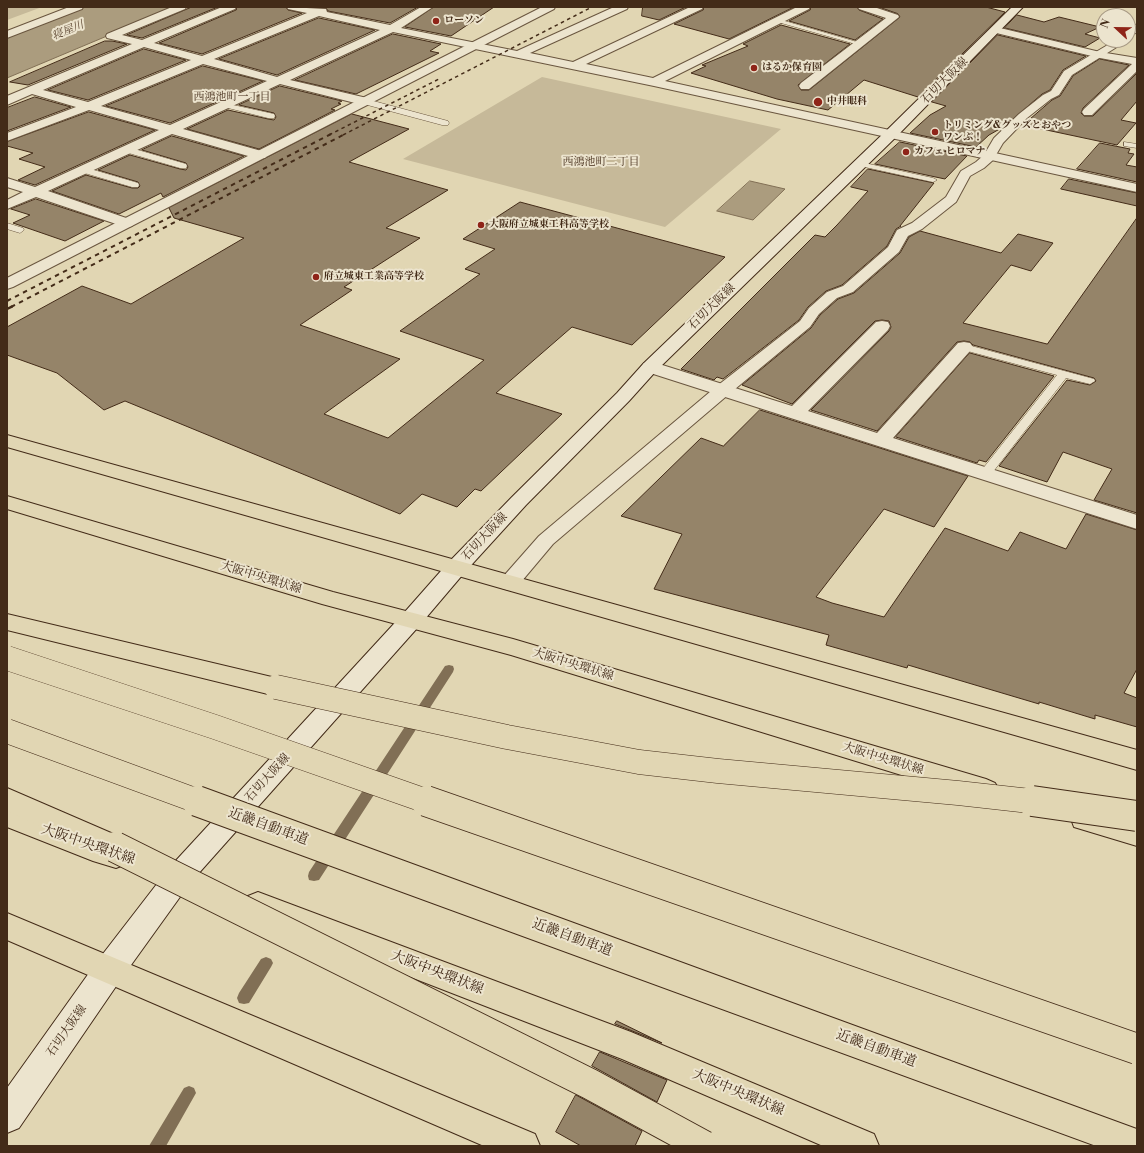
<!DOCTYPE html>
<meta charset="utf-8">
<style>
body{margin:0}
#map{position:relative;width:1144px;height:1153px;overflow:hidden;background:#e1d6b3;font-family:"Libre Bodoni",serif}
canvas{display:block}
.frame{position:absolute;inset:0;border:8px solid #432b18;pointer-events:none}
.north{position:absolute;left:1096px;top:8px;width:40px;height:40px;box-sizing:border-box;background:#ece4ce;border:1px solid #a89a85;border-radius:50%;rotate:292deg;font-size:11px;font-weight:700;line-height:16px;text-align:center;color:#432b18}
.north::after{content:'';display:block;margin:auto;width:14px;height:18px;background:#8f2418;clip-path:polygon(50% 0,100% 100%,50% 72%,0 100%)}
</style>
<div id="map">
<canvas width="1144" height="1153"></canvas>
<div class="frame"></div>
<div class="north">N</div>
</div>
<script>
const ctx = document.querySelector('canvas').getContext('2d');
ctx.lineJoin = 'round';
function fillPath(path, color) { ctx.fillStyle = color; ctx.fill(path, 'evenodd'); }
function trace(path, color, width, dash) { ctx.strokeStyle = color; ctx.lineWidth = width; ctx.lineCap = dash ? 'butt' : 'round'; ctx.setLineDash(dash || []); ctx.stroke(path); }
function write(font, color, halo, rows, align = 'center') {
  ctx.font = font + ' "Libre Bodoni","Noto Serif JP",serif'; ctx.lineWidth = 4; ctx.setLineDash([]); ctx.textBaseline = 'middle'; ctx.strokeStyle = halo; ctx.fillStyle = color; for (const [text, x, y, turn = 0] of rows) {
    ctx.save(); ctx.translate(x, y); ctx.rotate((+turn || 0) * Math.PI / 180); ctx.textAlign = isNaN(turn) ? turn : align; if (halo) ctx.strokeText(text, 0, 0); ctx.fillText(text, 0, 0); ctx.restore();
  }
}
fillPath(new Path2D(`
 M7 7H42L7 20Z
 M542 77 781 129 665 227 403 159Z`), '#c6b999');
const water = new Path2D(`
 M85 7H176L7 78V37Z
 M750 181 785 189 753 220 717 211Z`);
fillPath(water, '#ab9c7e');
trace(water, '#816f55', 1);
fillPath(new Path2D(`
 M449 665 453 666 454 669 453 672 319 880 314 881 309 880 308 876 309 872 445 666Z
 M266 957 271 959 273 963 271 967 249 1003 244 1004 239 1003 237 998 239 993 261 959Z
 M189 1086 194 1088 196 1093 166 1146H149L184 1088Z`), '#816f55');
const building = new Path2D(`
 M192 7H218L142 38 127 35Z
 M237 7H286L288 10 302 13 202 54 159 43 236 10Z
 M316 7H418L390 23 328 11 326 8Z
 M434 7H494L451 36 405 27Z
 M643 7H686L659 20 642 16Z
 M704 7H794L729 39 674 24 703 10Z
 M811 7H857L859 10 883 19 855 40 789 21 810 10Z
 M879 7H986L1005 12 918 97 864 80 828 110 777 99 691 73 706 66 702 65 748 46 743 44 781 25 850 44 798 85 801 90H809L900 17 898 14Z
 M1017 15 1044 22 1059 17 1100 27 1085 34 1100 38 1085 47 1005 28Z
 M319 18 375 30 277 75 219 59Z
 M393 34 441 44 430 51 439 53 356 94 295 80Z
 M998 35 1086 56 1063 70 1050 90 1042 94 1005 126 989 135 976 147 910 133 930 115 946 106 932 102Z
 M105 41H112L127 44 28 85 10 82Z
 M144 49 186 60 88 100 48 90Z
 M1100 59 1129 65 1083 108 1081 113 1084 116H1093L1137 73V101L1121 120 1136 123 1117 145 1023 125 1052 100 1060 96 1073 76Z
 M203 66 263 81 170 123 106 106Z
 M280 86 342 101 338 103 341 104 331 109 335 110 259 149 187 129 228 110 268 119 274 120 276 117 274 113 239 105Z
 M35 97 71 107 7 131V108Z
 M89 112 155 130 35 185 18 180 45 167 19 159 33 153 7 146V142Z
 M352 114 409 129 349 162 448 190 386 228 420 238 344 287 352 290 300 325 400 359 324 414 388 438 484 360 400 331 480 274 465 269 495 249 463 239 520 202 725 257 632 345 572 327 496 393 562 414 481 491 475 489 457 507 422 494 400 514 125 401 104 410 57 373 7 355V327L82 286 131 304 244 238 174 218 169 208Z
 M172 136 244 156 163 197 161 193 119 214 52 191 86 175 132 188H138L140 186 138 182 98 170 130 155 180 169 186 170 188 167 186 163 142 150Z
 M900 142 967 156 945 179 875 164Z
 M1100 143 1130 149 1128 153 1134 154 1126 165 1137 167V182L1077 169Z
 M868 169 934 183 900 226H901L896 229 887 246 842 285 826 291 808 307 799 320 723 379 717 377 714 380 681 369 815 235 825 237 837 225 868 191 851 187Z
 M1069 179 1137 193V206L1061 189Z
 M36 199 104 221 65 241 13 223 30 215 11 209Z
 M1137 218V513L1094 500 1112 469 1063 452 1047 482 999 466 1067 380 1090 385 1096 381 1094 378 973 345 970 342 964 341 957 342 877 431 811 410 889 331 891 327 889 321 882 320 875 321 792 404 742 385 811 328 820 315 838 299 854 293 900 253 909 237 920 231 1001 253 1018 234 1053 243 1031 271 1011 265 963 323 1047 344Z
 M970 353 1054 376 986 462 979 460 977 463 896 437Z
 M760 410 968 476 934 527 884 509 816 597 832 603 884 617 945 528 1008 551 1020 532 1066 549 1086 514 1137 530V669L1124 693 1137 698V727L1095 715V719L1039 702V704L908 665 907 668 826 645 829 635 654 589 682 534 621 516 701 438 723 446Z
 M617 1021 662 1043 615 1024Z
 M600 1052 667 1080 657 1102 592 1066Z
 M576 1095 642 1131 635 1146H581L556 1132Z`);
fillPath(building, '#958469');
trace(building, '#432b18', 1);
const service = new Path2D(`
 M774 19H778L864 44 859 45 774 21Z
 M360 99H366L448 121 449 123 448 125H442L360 103Z
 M224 103 274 114 275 116 274 118H268L224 107Z
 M1124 142 1137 144V148L1124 146Z
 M125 148H131L186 164 187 166 186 168H180L125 152Z
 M857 162H860L933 178 937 180 933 182 860 166H857Z
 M81 168H87L138 183 139 185 138 187H132L81 172Z
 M7 223 23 228 24 230 20 233 7 229Z
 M964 344 1094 379 1095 381 1090 384 1066 378 989 477H981L979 474 981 471 1057 375 960 349 959 347 960 345Z`);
const pedestrian = new Path2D(`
 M1137 24V32L1128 38V30Z
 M1116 40H1128L1072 75 1059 95 1051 99 1027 118 1003 143 993 160 984 168 970 176 956 202 922 229 908 236 899 252 853 292 837 298 819 314 810 327 729 394 553 544 516 588 509 590 502 588 499 583 502 578 539 536 717 386 800 321 809 308 827 292 843 286 888 247 897 230 912 223 946 197 961 171 976 162 984 155 994 138 1019 114 1043 95 1051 91 1064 71Z`);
const minor = new Path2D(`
 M69 7H83L82 9 7 38V31Z
 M172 7H186L185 9 122 35 142 40 222 7H236L235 9 154 43 202 56 307 13 288 9 287 7 326 9 327 12 390 25 421 7H433L401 28 517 51 614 7H628L627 9 530 53 573 62 690 7H703L702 9 586 64 653 78 797 7H810L809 9 665 81 1137 184V192L654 86 393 32 290 80 367 98 369 101 367 104 363 105 280 84 183 129 265 152 267 155 265 158H255L172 134 48 191 132 220 134 223 132 226 127 227 122 226 36 197 7 209V200L23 192 7 187V178L35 187 159 130 89 110 7 141V133L76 107 32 94 7 105V96L132 44 107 38 106 36 107 34ZM319 16 380 30 277 77 214 59ZM144 47 191 60 88 102 43 90ZM203 64 267 81 170 125 101 106Z
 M858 7H874L898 15 899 17 809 89H801L799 86 801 83 886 18 859 9Z
 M996 27 1100 52 1137 58V71L1092 115H1084L1082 112 1084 109 1132 64 1100 58 992 32 991 30Z
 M882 321 888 322 890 326 888 330 808 411 877 433 958 343 964 342 970 343 973 347 970 351 893 438 1137 515V529L644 371 641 367 644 363 650 362 656 363 792 406 876 322Z`);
const tertiary = new Path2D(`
 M542 7H555L554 9 13 287 7 289V278Z`);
const secondary = new Path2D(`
 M1012 7H1023L896 137 656 371 629 401 526 505 464 573 419 626 190 883 121 979 19 1128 7 1133V1088L99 959 170 867 403 614 448 563 512 497 617 393 644 363 886 131Z`);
const primary = new Path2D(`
 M7 435 1137 750V770L7 447Z
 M7 496 333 592 513 639 986 779 995 783 999 790 995 797 986 801 511 655 322 604 7 509Z
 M7 804 98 839 126 848 130 856 126 864 116 868 93 861 7 827Z
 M1084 808 1137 824V846L1074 827 1071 819 1074 811Z
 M258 892 631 1032 874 1134 879 1146H823L622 1059 248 914 244 905 248 896Z
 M7 913 535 1134 540 1146H484L7 940Z`);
const motorway = new Path2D(`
 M7 614 276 678 285 681 288 687 285 693 276 696 7 630Z
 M7 788 125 839 129 847 125 855 115 859 105 855 7 811Z`);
trace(service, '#6a563f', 1);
trace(pedestrian, '#6a563f', 2);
trace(minor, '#6a563f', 2);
trace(tertiary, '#6a563f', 2);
trace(secondary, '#432b18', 2);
trace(primary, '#432b18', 2);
trace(motorway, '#432b18', 2);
fillPath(service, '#ece4ce');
fillPath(pedestrian, '#ece4ce');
fillPath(minor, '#ece4ce');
fillPath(tertiary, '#ece4ce');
fillPath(secondary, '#ece4ce');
fillPath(primary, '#e1d6b3');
fillPath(motorway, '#e1d6b3');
trace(new Path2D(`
 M329 135 439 79
 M343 135 592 7`), '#432b18', 1.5, [3.5, 3.5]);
trace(new Path2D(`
 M7 301 331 134
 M11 307 345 134`), '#432b18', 2, [4.5, 4.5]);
trace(new Path2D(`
 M7 309 13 306`), '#432b18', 2.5, [6, 6]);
const motorwayBridgeFar1 = new Path2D(`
 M7 658 215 727 429 802
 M276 687 507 737 639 762 718 771 958 793 1039 802
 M7 731 200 802`);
const motorwayBridge = new Path2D(`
 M197 801 1137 1145
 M426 801 1137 1049
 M1032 801 1137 816
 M115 847 590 1084 704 1146`);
trace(motorwayBridgeFar1, '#432b18', 25, []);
trace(motorwayBridge, '#432b18', 32, []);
trace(motorwayBridgeFar1, '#e1d6b3', 24);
trace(motorwayBridge, '#e1d6b3', 30);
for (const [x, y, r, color] of [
 [436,21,4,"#8f2418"],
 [754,68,4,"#8f2418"],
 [818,102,5,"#8f2418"],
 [935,132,4,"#8f2418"],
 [906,152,4,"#8f2418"],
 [481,225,4,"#8f2418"],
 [316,277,4,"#8f2418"]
]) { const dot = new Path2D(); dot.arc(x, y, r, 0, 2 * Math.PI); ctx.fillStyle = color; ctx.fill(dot); trace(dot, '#ece4ce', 1.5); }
write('bold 10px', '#432b18', '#ece4ce', [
 ["ローソン",444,21],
 ["はるか保育園",762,68],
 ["中井眼科",827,102],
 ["トリミング&グッズとおやつ",943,126],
 ["ワンぷ！",943,138],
 ["カフェ ヒロマナ",914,152],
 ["大阪府立城東工科高等学校",489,225],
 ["府立城東工業高等学校",324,277]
], 'left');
write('italic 11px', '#5d4732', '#ece4ce', [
 ["寝屋川",68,31,-22]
]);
write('11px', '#432b18', '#ece4ce', [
 ["西鴻池町一丁目",232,97],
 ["西鴻池町二丁目",601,162]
]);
write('12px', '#432b18', '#ece4ce', [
 ["石切大阪線",945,81,-45],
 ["石切大阪線",712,307,-44],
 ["石切大阪線",485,537,-47],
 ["大阪中央環状線",261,578,17],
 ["大阪中央環状線",573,665,17],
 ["大阪中央環状線",883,759,17],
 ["石切大阪線",268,778,-48],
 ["石切大阪線",67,1031,-55]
]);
write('14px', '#432b18', '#ece4ce', [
 ["近畿自動車道",268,827,20],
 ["大阪中央環状線",88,845,19],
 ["近畿自動車道",572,938,20],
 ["大阪中央環状線",437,973,21],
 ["近畿自動車道",876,1049,20],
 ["大阪中央環状線",738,1093,23]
]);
</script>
